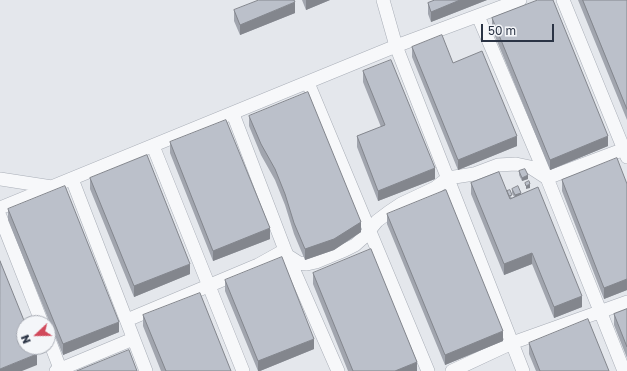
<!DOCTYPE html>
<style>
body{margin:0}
#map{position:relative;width:627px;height:371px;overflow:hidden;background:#e4e7ec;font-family:"Golos Text",sans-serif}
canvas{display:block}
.north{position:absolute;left:16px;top:315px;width:40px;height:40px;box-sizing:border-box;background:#f4f6f9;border:1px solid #a4a8b1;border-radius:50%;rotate:248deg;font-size:11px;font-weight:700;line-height:16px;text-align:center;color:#2b3445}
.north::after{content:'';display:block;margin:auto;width:14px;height:18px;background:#d1495b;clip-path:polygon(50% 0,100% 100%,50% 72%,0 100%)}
.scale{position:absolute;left:481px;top:24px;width:73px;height:18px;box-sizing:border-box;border:2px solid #2b3445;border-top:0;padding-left:5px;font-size:12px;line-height:14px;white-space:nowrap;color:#2b3445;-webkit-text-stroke:3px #f4f6f9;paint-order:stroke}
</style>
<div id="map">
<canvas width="627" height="371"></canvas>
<div class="north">N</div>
<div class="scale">50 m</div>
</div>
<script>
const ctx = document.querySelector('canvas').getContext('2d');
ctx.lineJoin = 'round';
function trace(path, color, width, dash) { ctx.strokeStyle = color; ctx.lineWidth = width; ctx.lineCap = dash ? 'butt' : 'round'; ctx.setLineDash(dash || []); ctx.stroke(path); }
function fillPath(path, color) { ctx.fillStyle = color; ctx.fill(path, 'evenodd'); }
const minor = new Path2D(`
 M383 0 396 46 523 371
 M563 0 627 157
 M478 16 547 178 624 371
 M308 83 428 371
 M233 114 285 250 338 371
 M153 146 243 371
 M0 179 52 187
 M72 179 146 371
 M0 208 396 46 520 0
 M0 216 42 323
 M288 256 299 263 307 264 316 262 345 250 355 245 364 237 377 221 389 212 401 204 435 188 448 178 474 174 498 165 516 164 530 167 547 178 627 148
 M127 320 258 265 285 250
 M48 337 61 371
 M56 371 133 339
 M452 371 512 343 627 302`);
trace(minor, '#a9aeb7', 14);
trace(minor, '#f7f8fa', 13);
fillPath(new Path2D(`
 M302 0H330L306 10Z
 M435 0H487L431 22 428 14V3Z
 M578 0H627V120Z
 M234 10 295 13 240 35 234 21Z
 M492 18 608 146 550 170 492 29Z
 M412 47 453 63 517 146 458 170 412 57Z
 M363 71 435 179 378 201 357 147V136L381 127 363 82Z
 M249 116 361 232 334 250 305 260 294 234 285 205 275 180 261 155 249 126Z
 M170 142 270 239 213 261 170 153Z
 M519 171 528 179 522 181 519 175Z
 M90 178 190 274 134 297 90 189Z
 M562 180 627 184V290L604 299 562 191Z
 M471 183 507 191 512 198 514 197 512 193V189L521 194 582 307 554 318 532 264 504 275 471 194Z
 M8 209 119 332 63 355 8 220Z
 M387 214 503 341 445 365 387 224Z
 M313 273 417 371H348L313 284Z
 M225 280 314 349 260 371H258L225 291Z
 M627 309V358L614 325V314Z
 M143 315 231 371H161L143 326Z
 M529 343 609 371H536L529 354Z`), '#a1a5ae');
fillPath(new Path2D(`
 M306 0H330L306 10Z
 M460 0H487L431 22V12Z
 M295 2V13L240 35V25Z
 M517 136V146L458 170V160Z
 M608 136V146L550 170V160Z
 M435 168V179L378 201V191Z
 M528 175V179L522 181V178Z
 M530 184V188L526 189V186Z
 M521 193V196L515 199V195Z
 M361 222V232L334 250 305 260V249Z
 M270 228V239L213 261V251Z
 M532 253V264L504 275V264Z
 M190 264V274L134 297V286Z
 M627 279V290L604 299V288Z
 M582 296V307L554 318V307Z
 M119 322V332L63 355V344Z
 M503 331V341L445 365V355Z
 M314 339V349L260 371H258V361Z
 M37 354V365L22 371H0V369Z
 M417 362V371H395Z`), '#83868d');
const building = new Path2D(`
 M259 0H294L295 2 240 25 234 10Z
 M435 0H460L431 12 428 3Z
 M538 0H553L608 136 550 160 492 18Z
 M583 0H627V109Z
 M442 35 453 63 482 51 517 136 458 160 412 47Z
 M391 60 435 168 378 191 357 136 385 125 363 71Z
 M308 92 361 222 334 239 305 249 294 223 285 194 275 169 261 144 249 116Z
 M226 120 270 228 213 251 170 142Z
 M147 155 190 264 134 286 90 178Z
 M617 158 627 184V279L604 288 562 180Z
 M525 169 528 175 522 178 519 171Z
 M499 172 510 199 538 187 582 296 554 307 532 253 504 264 471 183Z
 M529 181 530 184 526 186 525 183Z
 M65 186 119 322 63 344 8 209Z
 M518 186 521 193 515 195 512 189Z
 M446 190 503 331 445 355 387 214Z
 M510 190 512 195 509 196 507 191Z
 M371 249 417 362 395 371H353L313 273Z
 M282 257 314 339 258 361 225 280Z
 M0 261 25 323H24V347H34L37 354 0 369Z
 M200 293 231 371H166L143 315Z
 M627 309V347L614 314Z
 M588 319 609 371H540L529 343Z
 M129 350 137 371H77Z`);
fillPath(building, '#bbc0ca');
trace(building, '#83868d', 1);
</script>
